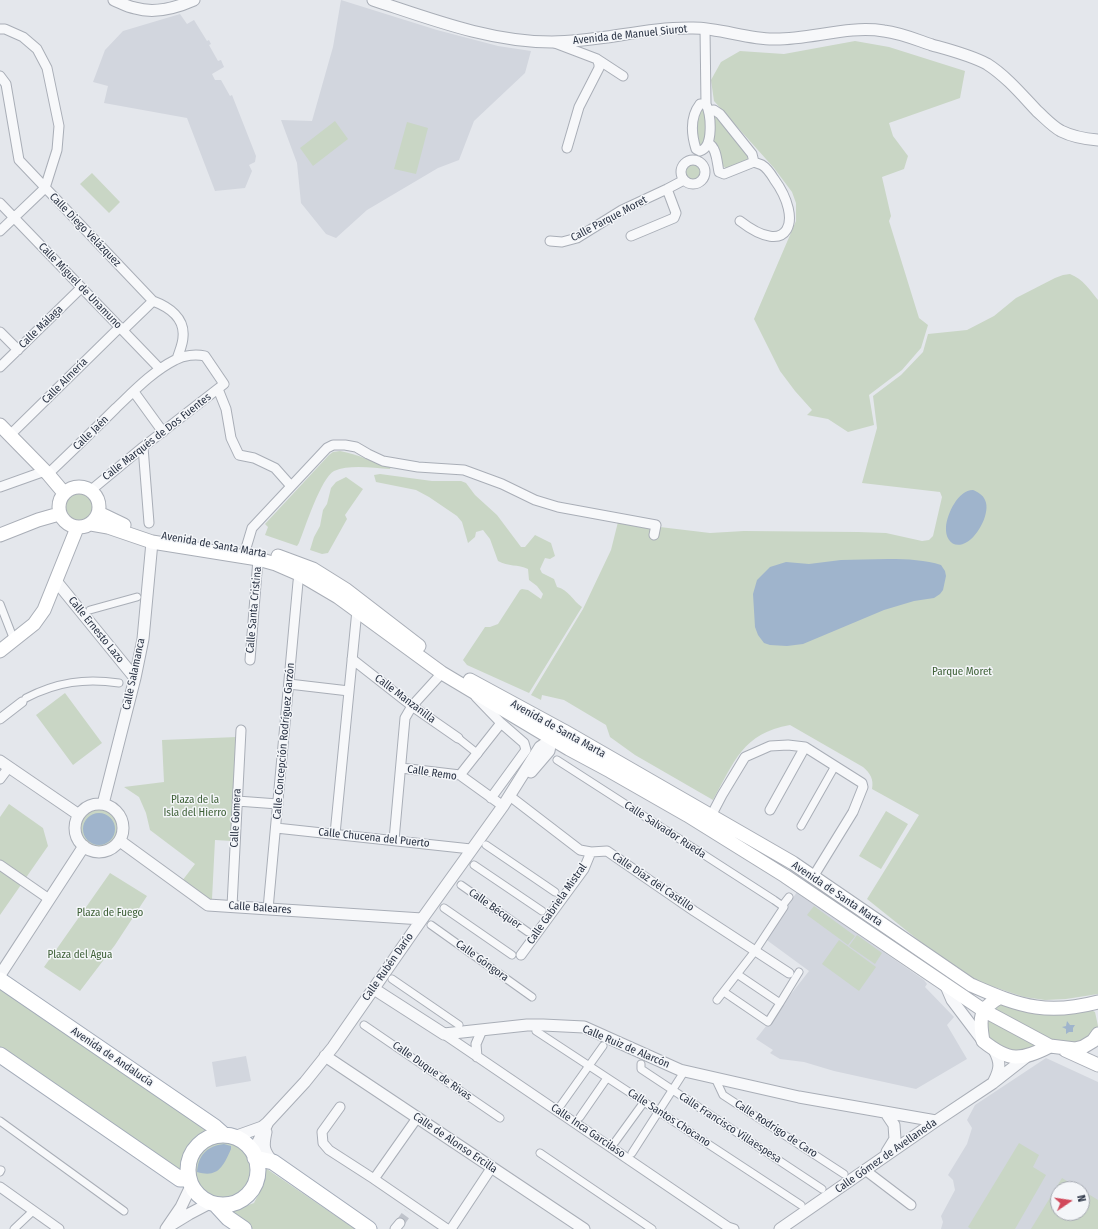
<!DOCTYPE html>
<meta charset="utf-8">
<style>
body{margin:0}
#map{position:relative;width:1098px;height:1229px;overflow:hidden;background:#e4e7ec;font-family:"Fira Sans Condensed",sans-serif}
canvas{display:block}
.north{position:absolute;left:1050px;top:1181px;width:40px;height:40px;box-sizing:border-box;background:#f4f6f9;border:1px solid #a4a8b1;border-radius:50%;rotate:77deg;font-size:11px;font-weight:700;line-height:16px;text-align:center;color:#2b3445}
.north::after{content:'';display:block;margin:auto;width:14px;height:18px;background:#d1495b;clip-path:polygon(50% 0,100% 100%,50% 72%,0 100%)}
</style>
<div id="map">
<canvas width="1098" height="1229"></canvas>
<div class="north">N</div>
</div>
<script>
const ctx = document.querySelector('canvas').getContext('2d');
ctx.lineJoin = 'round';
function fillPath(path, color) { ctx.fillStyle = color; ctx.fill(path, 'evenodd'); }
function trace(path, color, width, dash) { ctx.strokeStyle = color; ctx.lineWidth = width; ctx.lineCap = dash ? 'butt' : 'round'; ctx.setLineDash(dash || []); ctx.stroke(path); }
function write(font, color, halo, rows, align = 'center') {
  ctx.font = font + ' "Fira Sans Condensed",sans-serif'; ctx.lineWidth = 3; ctx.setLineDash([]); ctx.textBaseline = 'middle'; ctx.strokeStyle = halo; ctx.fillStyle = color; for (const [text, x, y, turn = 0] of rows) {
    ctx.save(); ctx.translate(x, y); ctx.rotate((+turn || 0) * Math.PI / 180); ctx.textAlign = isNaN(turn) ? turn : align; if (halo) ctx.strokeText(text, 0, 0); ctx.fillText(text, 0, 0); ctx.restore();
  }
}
fillPath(new Path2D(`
 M341 0 437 30 498 46 531 51 525 73 474 121 459 160 438 168 367 210 336 238 326 234 301 203 297 163 281 120 312 121 333 47Z
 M180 14 187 24 194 20 207 41 209 40 211 44 209 45 218 61 221 60 224 67 212 74 215 80H221L230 96 232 95 256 156 255 162 249 165 252 171 245 188 215 191 187 118 104 103 108 86 93 82 105 50 123 31Z
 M797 892 924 980 927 984 925 987 954 1017 947 1025 967 1059 916 1089 834 1071 804 1062 780 1059 770 1053 773 1050 756 1039 809 971 764 938Z
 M246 1056 251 1081 216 1087 212 1062Z
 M1046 1058 1098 1082V1229H941L943 1222 941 1216 955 1190 953 1180 948 1175 967 1144 972 1128 967 1120 975 1105ZM1058 1189H1082V1213H1058Z`), '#d2d6de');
fillPath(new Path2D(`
 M855 41 889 47 965 71 960 98 889 123 893 136 908 156 904 169 882 177 891 216 889 221 919 318 928 325 921 348 902 370 869 395 874 425 848 432 828 419 807 415 812 410 795 391 780 371 754 319 796 221V203L792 192 774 168 714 101 711 80 721 62 740 51 784 54Z
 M700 110H704L706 112V141L702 146 697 144 695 118Z
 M715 116H718L748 153 749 158 747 162 727 169 721 165 713 139V118Z
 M335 121 348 139 313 166 300 148Z
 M407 122 428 128 416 174 394 169Z
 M685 172a9 9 0 1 1 18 0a9 9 0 1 1-18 0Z
 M92 173 120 202 109 213 80 184Z
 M1070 274C1083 279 1090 290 1098 300V994L1066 999 1045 1000 1024 997 976 981 952 967 867 899 919 815 872 789C874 779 870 773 863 767L790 725C743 733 734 762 713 800L635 755 610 737 606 725 564 700 542 695 541 700 531 695 583 609 611 550 618 522 710 533 744 531 858 532 886 533 922 541 929 540 933 536 942 497 940 492 862 483 877 428 873 396 901 375 923 352 928 334 967 330 994 316 1016 298 1055 278 1063 275Z
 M340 451C358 454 374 463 391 467L390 469C373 468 350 464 334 471 321 478 305 528 299 543L297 546 265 535 268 527 265 524 329 455 333 452Z
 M380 474 432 481H461L466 483 475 495 497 515 521 547H525L535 535 551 543 555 556 550 559 545 558 540 569 542 573 554 579 557 587C568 589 573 601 582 607L529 693 467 665 463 660 485 627H490L498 624 520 590 522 589 528 590 541 599 543 594 537 586 529 580 528 569C518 564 508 567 498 561L490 539 483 530 476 532 475 537 468 543 462 522 457 516 429 497 416 490 376 482 374 475Z
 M346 477 363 489 345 515 347 519 328 553 322 554 310 550 314 537 320 526 323 510 327 504 331 488 336 482Z
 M65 507a14 14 0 1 1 28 0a14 14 0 1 1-28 0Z
 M65 693 102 743 73 765 36 715Z
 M237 737 232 841 215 840 212 899H207L182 881 195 864 150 830 146 813 139 797 124 787 164 782 162 740Z
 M9 804 43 828 48 846 0 915V817Z
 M78 828a22 22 0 1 1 44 0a22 22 0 1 1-44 0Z
 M886 811 908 824 881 869 859 856Z
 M110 873 147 896 115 945 80 991 44 967Z
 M814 906 855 936 848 945 807 915Z
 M857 935 882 953 875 964 849 946Z
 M839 940 876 967 859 991 822 964Z
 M0 989 43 1019 213 1129C186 1139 183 1148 180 1175L0 1051Z
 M1001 1003 1089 1009 1095 1012 1098 1026 1089 1038 1074 1044 1054 1043 991 1009Z
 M987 1017 1040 1046 1012 1053 988 1038Z
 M194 1170a28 28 0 1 1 56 0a28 28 0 1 1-56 0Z
 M1019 1143 1039 1155 1033 1167 1046 1175 1015 1229H971L968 1227Z
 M264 1167 355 1229H253L229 1212 254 1203 262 1187Z
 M1062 1178 1080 1189H1058V1213H1082V1190L1098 1200V1229H1031Z`), '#c9d6c5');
fillPath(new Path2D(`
 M973 490C978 492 983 495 985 500 991 512 978 536 967 542 954 550 945 540 946 527 947 514 958 490 973 490Z
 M841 560C871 560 913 556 941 565L945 571 946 576 943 590 940 594 934 598 914 601 884 610 803 644 787 646 770 645 764 643 758 635 755 627 753 594 757 580 770 567 786 562 809 564Z
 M83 829a16 16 0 1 1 32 0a16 16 0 1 1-32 0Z
 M1067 1021 1070 1025H1075L1073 1028V1032H1069L1066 1034V1029L1062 1027 1066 1026Z
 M224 1144 231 1146V1149C223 1167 218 1178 197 1172 198 1155 207 1146 224 1144Z`), '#9fb4cc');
trace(new Path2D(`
 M400 1223 408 1212`), '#bfc3cb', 9, [9, 4.5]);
const pedestrian = new Path2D(`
 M0 604 14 640
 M90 610 137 597
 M26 698C57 682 85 678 119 683
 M458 738 478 754
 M557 760 774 900 784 907 755 951 717 1000
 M801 826 835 766
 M486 845 555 892
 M474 865 542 911
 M461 885 528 932
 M782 906 789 897
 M444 908 512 955
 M431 925 532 997
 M737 974 780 1003 799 972
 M392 979 459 1025
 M724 992 768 1022 780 1003
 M364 1025 500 1118
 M536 1031 801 1205
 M641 1064V1069L822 1189
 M715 1078 723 1095 844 1174
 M561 1105 603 1046
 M580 1117 607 1078
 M0 1121 124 1211
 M615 1142 644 1102
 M540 1153 652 1229
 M632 1153 682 1075
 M0 1172 1 1170
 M14 1229 33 1211`);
const minor = new Path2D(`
 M0 29H5L23 37 37 49 47 68 59 126 57 150 45 188 0 231
 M555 43 597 59 623 76
 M0 76 6 84 19 160 153 301C169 307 185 318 183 337 183 344 179 352 177 359
 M709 111 714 110 720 114 752 154 754 162
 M708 143C717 147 717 163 719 172L724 174 754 162
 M567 148 579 107 599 68V64L597 59
 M700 151C714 147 711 115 706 104L705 29
 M700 151 696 149C691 133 690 117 700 104H706
 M681 172a12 12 0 1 1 24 0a12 12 0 1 1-24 0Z
 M0 203 160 369
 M740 221C789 259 804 220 774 179 771 174 767 168 762 165 760 164 756 163 754 162
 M631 236 674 218 676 213 667 189
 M550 241 562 242 577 238 622 210 667 189 684 180
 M123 330 153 301
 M0 332 18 350
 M0 367 81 288
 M218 389 226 409 231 438 239 455 254 458 275 468 291 486
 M134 392 163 432
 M10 435 120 327
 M143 447 149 523
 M48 474C71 452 94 430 116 408 134 391 153 371 175 360 184 355 196 354 205 356L224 384 143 447 90 491
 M0 487 45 471
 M246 548 252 528 327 448 333 445H345L356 447 368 454 383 461 418 467 464 470 502 484 535 500 558 507 656 525 654 535
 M352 659 412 706 458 738
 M250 660 258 559
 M289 684 349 691
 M476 697 501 723 524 743 526 750 491 798
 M0 719 22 702
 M401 768 460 775 503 806
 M460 775 501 723
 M0 779 9 767
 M511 797 580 850 591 852 607 851 694 911 789 973
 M237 801 278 804
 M770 810 805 747
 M711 816 722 795 745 757 770 746 788 745 805 747 862 783 863 787 853 812 813 877
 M276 828 471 849
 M335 834 357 610
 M394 840 405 718 412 706 442 673
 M0 865 49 899
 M232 906 241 730
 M268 909 298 582 300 570
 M521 955 584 869 591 852
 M444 1034 728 1227 734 1229
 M477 1057 476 1044 482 1030
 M340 1107 322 1132 323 1143 329 1150 374 1179
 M417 1118 374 1179 447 1229
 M865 1170 911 1205
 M0 1187 59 1229
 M395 1229 400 1223
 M451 1229 492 1167`);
const tertiary = new Path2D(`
 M114 0C121 3 128 7 135 8 155 14 176 8 194 0
 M373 0C431 19 490 42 552 42 599 42 646 27 693 28 720 28 747 39 773 39 810 40 847 25 884 31 901 33 917 40 932 45 950 50 970 55 987 64 1006 76 1022 95 1037 111 1045 118 1052 126 1061 131 1073 137 1085 139 1098 140
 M56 581 135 678
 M0 761 79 815
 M531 772 549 751 552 736
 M103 804 135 678 143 639 152 542
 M75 828a24 24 0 1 1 48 0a24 24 0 1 1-48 0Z
 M120 841 208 905 422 919
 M0 975 84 846
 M946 986 952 1000 983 1041
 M374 989 444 1034 527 1025H543L584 1027 680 1070 799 1097 936 1121
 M325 1056 584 1229
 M994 1081C1000 1069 1001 1063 994 1050
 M886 1113 894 1125 895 1139 887 1152
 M266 1132C263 1146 263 1151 273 1162
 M234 1137 262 1127 267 1123
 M253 1152 268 1122 305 1082 333 1047 422 919 503 806 540 747 558 735
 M171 1225 189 1214 210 1203
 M166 1229 181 1207 191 1186
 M780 1229 936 1121 993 1083 1025 1058`);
const secondary = new Path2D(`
 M0 425 48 474 64 493
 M59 507a20 20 0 1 1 40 0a20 20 0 1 1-40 0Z
 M99 513 124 525
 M91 524 108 527 152 542 258 559 276 564 299 574 338 597 442 673 569 749 610 771 687 815 785 876 983 1010 1050 1046 1075 1049 1083 1047 1093 1041 1098 1034
 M0 535 38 520 59 514
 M278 556 313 569 345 589 419 646
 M0 651 34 624 44 610 77 528
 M470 680 564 731 793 863 971 985C992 994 1014 1004 1036 1007 1056 1010 1079 1007 1098 1002
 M1000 997C979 1009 979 1018 983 1041 1009 1062 1021 1061 1050 1046
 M1065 1050 1098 1065`);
const primary = new Path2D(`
 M0 980 215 1127 224 1135
 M0 1055 180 1179H188
 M188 1170a35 35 0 1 1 70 0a35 35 0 1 1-70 0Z
 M255 1158 273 1162 369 1229
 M216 1205 228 1218 244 1229`);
trace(pedestrian, '#a9aeb7', 9);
trace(minor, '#a9aeb7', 11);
trace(tertiary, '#a9aeb7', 13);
trace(secondary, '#a9aeb7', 15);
trace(primary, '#a3abb8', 17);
trace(pedestrian, '#f7f8fa', 7);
trace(minor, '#f7f8fa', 9);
trace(tertiary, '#f7f8fa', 11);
trace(secondary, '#fff', 13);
trace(primary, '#fff', 15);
write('11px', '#2b3445', '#f4f6f9', [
 ["Avenida de Manuel Siurot",630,35,-6],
 ["Calle Parque Moret",609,219,-28],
 ["Calle Diego Velázquez",85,230,46],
 ["Calle Miguel de Unamuno",80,286,46],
 ["Calle Málaga",41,327,-44],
 ["Calle Almería",65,381,-45],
 ["Calle Jaén",91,433,-44],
 ["Calle Marqués de Dos Fuentes",157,437,-38],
 ["Avenida de Santa Marta",214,545,10],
 ["Calle Santa Cristina",254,610,-85],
 ["Calle Ernesto Lazo",96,630,51],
 ["Calle Salamanca",134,674,-78],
 ["Calle Manzanilla",405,699,37],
 ["Avenida de Santa Marta",558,729,29],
 ["Calle Concepción Rodríguez Garzón",284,741,-85],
 ["Calle Remo",432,773,9],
 ["Calle Gomera",236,818,-87],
 ["Calle Salvador Rueda",665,830,33],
 ["Calle Chucena del Puerto",374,838,6],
 ["Calle Díaz del Castillo",653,882,34],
 ["Avenida de Santa Marta",837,894,34],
 ["Calle Gabriela Mistral",557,904,-55],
 ["Calle Baleares",260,908,4],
 ["Calle Bécquer",495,909,35],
 ["Calle Góngora",482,961,36],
 ["Calle Rubén Darío",388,967,-55],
 ["Calle Ruiz de Alarcón",626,1047,23],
 ["Avenida de Andalucía",112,1057,34],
 ["Calle Duque de Rivas",432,1071,35],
 ["Calle Santos Chocano",669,1118,33],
 ["Calle Francisco Villaespesa",730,1128,33],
 ["Calle Rodrigo de Caro",776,1129,33],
 ["Calle Inca Garcilaso",588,1131,34],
 ["Calle de Alonso Ercilla",455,1143,34],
 ["Calle Gómez de Avellaneda",886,1156,-35]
]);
write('11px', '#3f6138', '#f4f6f9', [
 ["Parque Moret",962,672],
 ["Plaza de la",195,800],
 ["Isla del Hierro",195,813],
 ["Plaza de Fuego",110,913],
 ["Plaza del Agua",80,955]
]);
</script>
